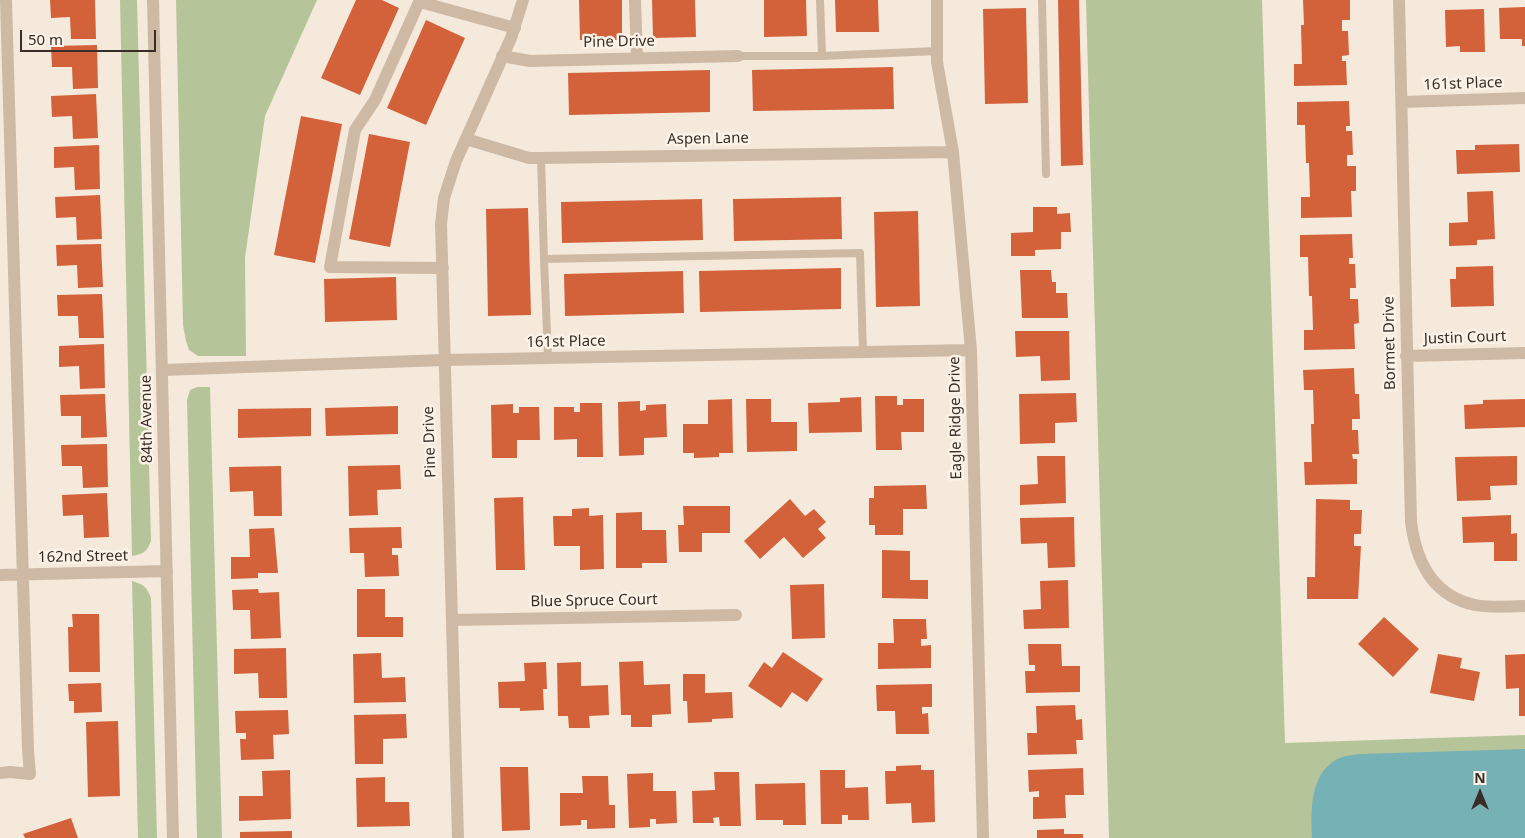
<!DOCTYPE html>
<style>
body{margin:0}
#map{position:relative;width:1525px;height:838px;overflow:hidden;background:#f5e9db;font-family:"Noto Sans",sans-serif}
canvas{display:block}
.north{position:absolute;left:1455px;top:768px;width:50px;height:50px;-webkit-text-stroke:4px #fcf3e8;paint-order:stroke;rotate:0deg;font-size:14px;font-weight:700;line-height:20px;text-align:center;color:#392d27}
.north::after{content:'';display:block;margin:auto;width:18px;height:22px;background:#392d27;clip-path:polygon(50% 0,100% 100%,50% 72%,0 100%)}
.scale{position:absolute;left:20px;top:30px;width:136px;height:22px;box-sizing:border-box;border:2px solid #392d27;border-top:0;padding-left:6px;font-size:15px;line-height:18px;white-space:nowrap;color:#392d27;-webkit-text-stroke:4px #fcf3e8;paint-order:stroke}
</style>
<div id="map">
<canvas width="1525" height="838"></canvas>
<div class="north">N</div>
<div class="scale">50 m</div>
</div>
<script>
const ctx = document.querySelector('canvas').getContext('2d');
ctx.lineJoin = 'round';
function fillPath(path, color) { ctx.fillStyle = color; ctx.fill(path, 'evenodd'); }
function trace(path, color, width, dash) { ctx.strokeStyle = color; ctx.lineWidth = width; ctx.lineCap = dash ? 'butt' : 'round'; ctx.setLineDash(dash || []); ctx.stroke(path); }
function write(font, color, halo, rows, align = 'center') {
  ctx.font = font + ' "Noto Sans",sans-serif'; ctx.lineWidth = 5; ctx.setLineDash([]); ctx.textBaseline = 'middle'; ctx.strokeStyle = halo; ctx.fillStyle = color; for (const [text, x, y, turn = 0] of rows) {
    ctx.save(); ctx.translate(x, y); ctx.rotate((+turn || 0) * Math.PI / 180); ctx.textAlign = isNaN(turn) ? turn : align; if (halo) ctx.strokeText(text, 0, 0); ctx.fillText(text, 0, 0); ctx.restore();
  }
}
fillPath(new Path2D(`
 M120 0H137L151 541C147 552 143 554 132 556Z
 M176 0H317L265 116 245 258 246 356H198L189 350 186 341 183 325Z
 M1086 0H1262L1285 743 1525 735V838H1109Z
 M197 387H210L222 838H197L187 400 190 390Z
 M132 581C143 584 147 587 151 598L157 838H138Z`), '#b6c599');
fillPath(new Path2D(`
 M1525 749V838H1312C1311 811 1309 775 1337 759 1344 756 1352 755 1360 754Z`), '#76b1b5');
fillPath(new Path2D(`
 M50 0H95L96 39H71L70 17 51 18Z
 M356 0H382L399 8 360 95 321 78Z
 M579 0H622V40H580Z
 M652 0H695L696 37 653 38Z
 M764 0H806L807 36 764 37Z
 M835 0H878L879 32H836Z
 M1058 0H1079L1083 165 1061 166Z
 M1303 0H1350V20H1342V31H1348L1349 55 1342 56V61H1346L1347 85 1294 86V64H1302L1301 25H1304Z
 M1525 7V46H1522V39H1500L1499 8Z
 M1026 8 1028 103 985 104 983 9Z
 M1484 9 1485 52H1460V46L1446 47 1445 10Z
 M426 20 465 38 426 125 387 108Z
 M97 45 98 88 73 89 72 67H52L51 46Z
 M893 67 894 109 753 111 752 70Z
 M710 70V112L569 115 568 73Z
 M96 94 98 138 73 139 72 116 52 117 51 96Z
 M1349 101 1350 126H1346V131H1352L1353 155H1347V166H1356V191H1351L1352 217 1301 218V197H1310L1309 163H1306L1305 125H1297V102Z
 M301 116 342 124 315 263 274 255Z
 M369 134 410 142 390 247 349 239Z
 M1519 144 1520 172 1457 174 1456 150H1475V145Z
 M99 145 100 189 75 190 74 167 54 168V147Z
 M1493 191 1495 239 1477 240V245L1449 246V223L1468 222 1467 192Z
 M100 195 102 239 77 240 76 217 56 218 55 197Z
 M841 197 842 239 734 241 733 199Z
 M702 199 703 240 562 243 561 202Z
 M1033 207H1057V214L1070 213 1071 232H1061V249L1035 250V256H1011V233L1033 232Z
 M528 208 531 315 488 316 486 209Z
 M918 211 920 306 876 307 874 212Z
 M1352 234 1353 258H1349V264H1355L1356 288H1350V299H1358L1359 323 1354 324 1355 349 1304 350V330H1313L1312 296H1309L1308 257H1300V235Z
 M101 244 103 287 78 288 77 265 57 266 56 245Z
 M1493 266 1494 306 1451 307 1450 279H1456V267Z
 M841 268V309L700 312 699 271Z
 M1020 270H1051L1052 282H1056V293H1067L1068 318H1022Z
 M683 271 684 313 565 316 564 274Z
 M396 277 397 320 325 322 324 279Z
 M102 294 104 338H79L78 316H58L57 295Z
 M1015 331H1069L1070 380 1041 381 1040 356 1016 357Z
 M104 344 105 388 80 389 79 366 59 367V346Z
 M1354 368 1355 394H1359L1360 419H1352V430H1358L1359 454H1352L1353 459H1357V484L1305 485 1304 462H1312L1311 424H1314L1313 390H1304L1303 370Z
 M1076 393 1077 422 1055 423V443L1020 444 1019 394Z
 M105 394 107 437 81 438V416H61L60 395Z
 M875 396H897V405H903V399H924V432H901L902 450H876Z
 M861 397 862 432 809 433 808 403 840 402V398Z
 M732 399 733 453H719V457L694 458V453H683V424H708V400Z
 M746 399H771V422H797V451L747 452Z
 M1525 399V427L1465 429 1464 405 1483 404V400Z
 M640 401V411L646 410V405L666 404 667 437 644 438V455L619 456 618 402Z
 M580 403H602L603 457H577V439L554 440V407H574V412H580Z
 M513 404V413H519V407H539L540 440H517V458H492L491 405Z
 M398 406V434L326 436 325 408Z
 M311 408V436L238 438V409Z
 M107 444 108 487 83 488 82 466H62L61 445Z
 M1037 456H1065L1066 503 1020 505V485L1038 484Z
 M1517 456V485L1490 486 1491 500 1457 501 1455 457Z
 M400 465 401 489 377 490 378 515 349 516 348 466Z
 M281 466 282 516H254L253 491 230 492 229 467Z
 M926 485 927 509H903V535H875V525H869V498H874V486Z
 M107 493 109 537 84 538 83 515 63 516 62 495Z
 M523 497 525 570H496L494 498Z
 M790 499 805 516 814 509 826 522 818 529 826 538 803 558 784 537 760 559 744 541Z
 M1316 499 1350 500V510H1362L1361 534H1354V546H1361L1358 599H1307V577H1315Z
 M683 506H730V533H702V552H679L678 525H684Z
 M589 508V516L603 515 604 569 580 570V546H554L553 516H572V509Z
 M642 512V530H666L667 563H642V568H616V513Z
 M1511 515V534L1517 533V561H1494V542L1463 543 1462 517Z
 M1074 517 1075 567 1048 568 1047 543 1021 544 1020 518Z
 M401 527 402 548H392V555H398L399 576 365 577 364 553H350L349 528Z
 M274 528 278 573H258V578L231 579V557H250L249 529Z
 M882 550 910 551V580H928V599L882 598Z
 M1068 580 1069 628 1024 629 1023 610 1041 609 1040 581Z
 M824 584 825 638 792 639 790 585Z
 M258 589 259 593 279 592 281 638 251 639 250 610H233L232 590Z
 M357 589H385V617H403V637H357Z
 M72 614H99L100 672H69L68 627H73Z
 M1384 617 1419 649 1393 677 1358 644Z
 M893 619H926L927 639H921V646L931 645V668L878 669V643H894Z
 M1028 644H1061L1062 666H1080V692L1026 693 1025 671H1035V665H1029Z
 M286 648 287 698H259L258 673 234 674V649Z
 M783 652 823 679 807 702 792 692 781 708 748 686 764 662 772 668Z
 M381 653 382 678 405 677 406 702 354 703 353 654Z
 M1438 654 1462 658 1460 668 1480 672 1474 701 1430 693Z
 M1525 654V716H1519V688L1506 689 1505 655Z
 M643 661 644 685 670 684 671 714 652 715V727H631V715H621L619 662Z
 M546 662 547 689H543L544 710 520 711V708H499L498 682 525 681 524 663Z
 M581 662V686L608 685 609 715 589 716 590 728H569L568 716H558L557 663Z
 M683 674H705V693L732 692 733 718 712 719V722L688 723 687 701H683Z
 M101 683 102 712 74 713V701H69L68 684Z
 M932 684V707H922V714L928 713 929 734H896L895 711H877L876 685Z
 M1075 705 1076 720 1082 719 1083 740H1076L1077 754 1028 755 1027 733H1037L1036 706Z
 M288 710 289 734 273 735 274 759 241 760 240 739H246V733H236L235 711Z
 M406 714 407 738 383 739V764H355L354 715Z
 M118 721 120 796 88 797 86 722Z
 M921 765V770H934L935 822 912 823 911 803 886 804 885 771H896V766Z
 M500 767H528L530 830 502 831Z
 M1083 768 1084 795H1065L1066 818 1033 819V797H1039V791L1029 792 1028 770Z
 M290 770 291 819 239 821V796H263L262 771Z
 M820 770H845V788L868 787 869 820H848V815H842V824H821Z
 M714 772H739L741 826H720L719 817 713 818 714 823H693L692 791 715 790Z
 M653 773V791H676L677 823 656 824V819H650V827L629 828 627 774Z
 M582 776H608L609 805H615V828L587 829V820H581V825L560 826V793H583Z
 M385 777V802H409L410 826 357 827 356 778Z
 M805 783 806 825H783V820H756L755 784Z
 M71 818 78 838H25L23 834Z
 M1064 829V834H1083V838H1037V830Z
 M292 831V838H240V832Z`), '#d3623a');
trace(new Path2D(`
 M820 0 822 56
 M1042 0 1046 174
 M738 56H822L937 51
 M541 158 544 259 548 358
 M544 259 860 253 863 353`), '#ceb9a5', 8);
trace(new Path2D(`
 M420 0 375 100 355 130 330 267 443 268
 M635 0 637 58
 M937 0V62L953 152 971 350 983 838
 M1399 0 1411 522C1416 561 1432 596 1475 605 1491 608 1508 607 1525 606
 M420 2 515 28
 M502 56 530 61 738 56
 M1402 102 1525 98
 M466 139 529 158H541L953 152
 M1406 356 1525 353
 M162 370 444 360 971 350
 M0 575 167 571
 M452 620 736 615
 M0 773 10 772 30 774 28 750 6 0
 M458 838 441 224 444 198 456 161 511 38 523 0`), '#ceb9a5', 12);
trace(new Path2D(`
 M153 0 173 838`), '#ceb9a5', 12);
write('15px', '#392d27', '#fcf3e8', [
 ["Pine Drive",619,42,-1],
 ["161st Place",1463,84,-2],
 ["Aspen Lane",708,139,-1],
 ["Justin Court",1465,338,-2],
 ["161st Place",566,342,-1],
 ["Bormet Drive",1390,343,-91],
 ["Eagle Ridge Drive",956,418,-91],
 ["84th Avenue",147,419,-91],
 ["Pine Drive",430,442,-92],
 ["162nd Street",83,557,-1],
 ["Blue Spruce Court",594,601,-1]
]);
</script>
